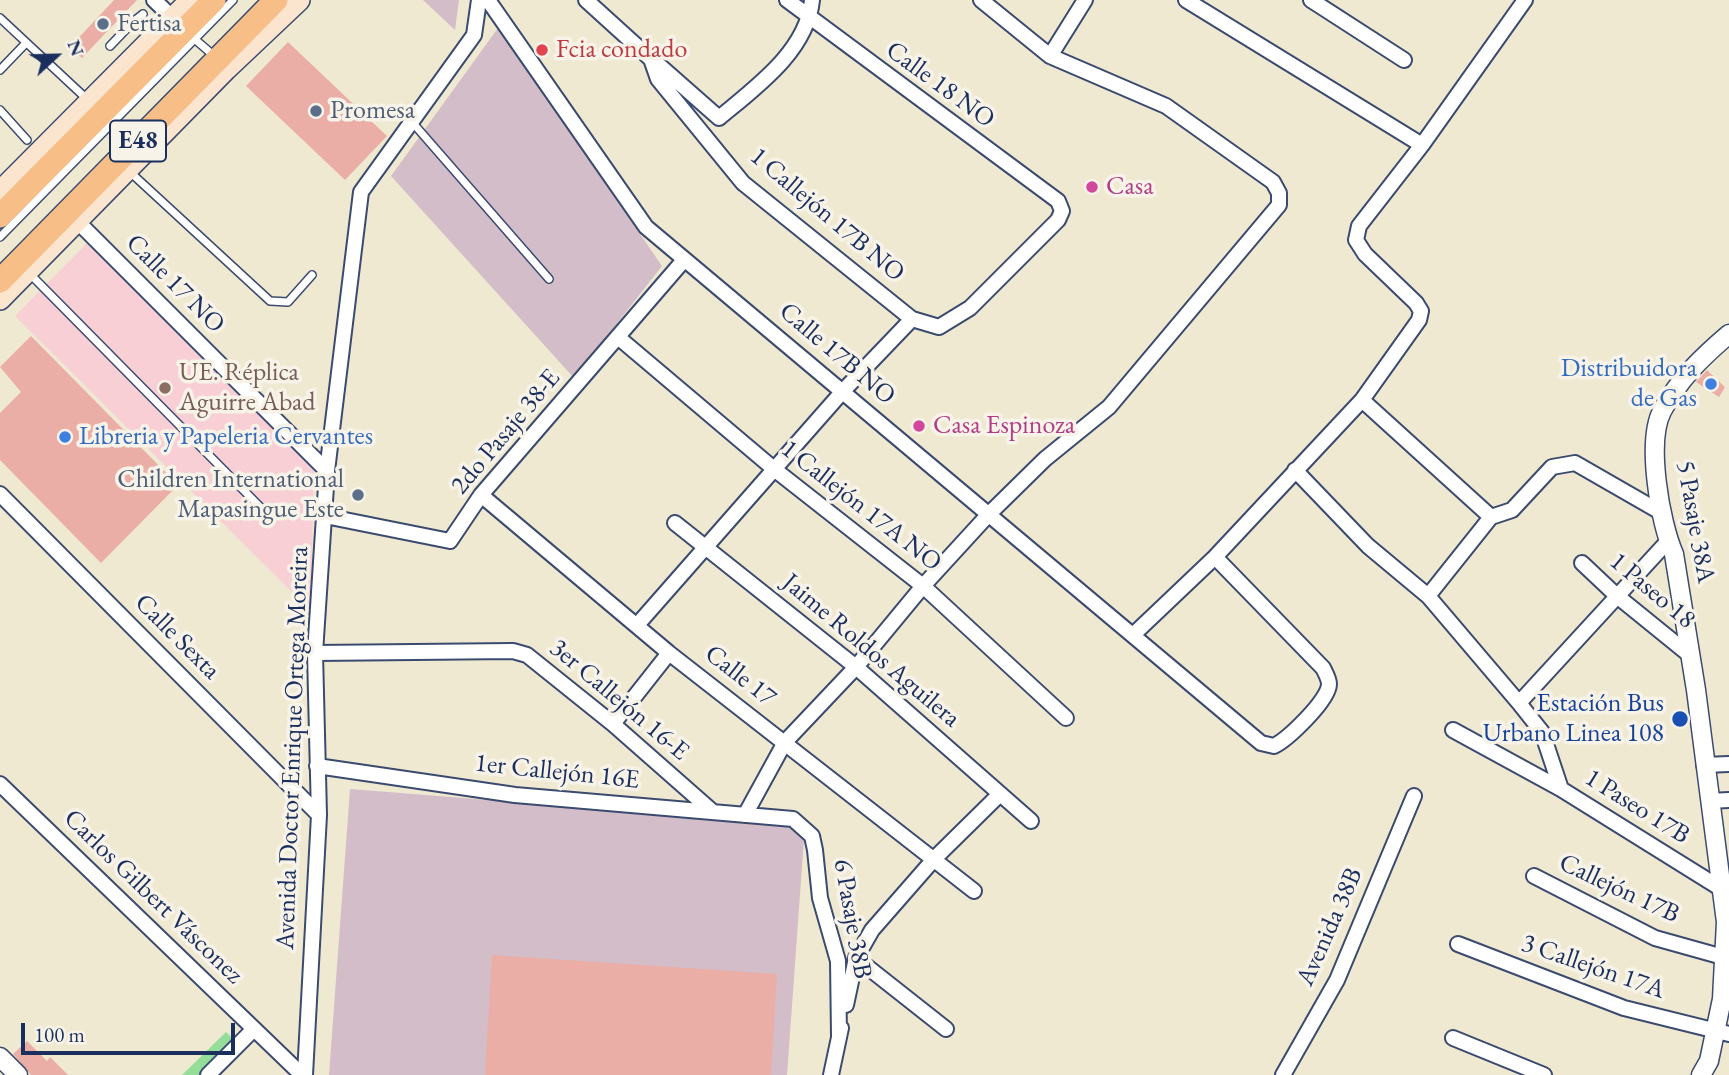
<!DOCTYPE html>
<meta charset="utf-8">
<style>
body{margin:0}
#map{position:relative;width:1729px;height:1075px;overflow:hidden;background:#f0e9d2;font-family:"EB Garamond",serif}
canvas{display:block}
.north{position:absolute;left:21px;top:21px;width:70px;height:70px;-webkit-text-stroke:5px #f7f3e8;paint-order:stroke;rotate:68deg;font-size:19px;font-weight:700;line-height:28px;text-align:center;color:#1b2f5e}
.north::after{content:'';display:block;margin:auto;width:24px;height:32px;background:#1b2f5e;clip-path:polygon(50% 0,100% 100%,50% 72%,0 100%)}
.scale{position:absolute;left:21px;top:1023px;width:214px;height:32px;box-sizing:border-box;border:4px solid #1b2f5e;border-top:0;padding-left:9px;font-size:21px;line-height:24px;white-space:nowrap;color:#1b2f5e;-webkit-text-stroke:5px #f7f3e8;paint-order:stroke}
</style>
<div id="map">
<canvas width="1729" height="1075"></canvas>
<div class="north">N</div>
<div class="scale">100 m</div>
</div>
<script>
const ctx = document.querySelector('canvas').getContext('2d');
ctx.lineJoin = 'round';
function fillPath(path, color) { ctx.fillStyle = color; ctx.fill(path, 'evenodd'); }
function trace(path, color, width, dash) { ctx.strokeStyle = color; ctx.lineWidth = width; ctx.lineCap = dash ? 'butt' : 'round'; ctx.setLineDash(dash || []); ctx.stroke(path); }
function write(font, color, halo, rows, align = 'center') {
  ctx.font = font + ' "EB Garamond",serif'; ctx.lineWidth = 7; ctx.setLineDash([]); ctx.textBaseline = 'middle'; ctx.strokeStyle = halo; ctx.fillStyle = color; for (const [text, x, y, turn = 0] of rows) {
    ctx.save(); ctx.translate(x, y); ctx.rotate((+turn || 0) * Math.PI / 180); ctx.textAlign = isNaN(turn) ? turn : align; if (halo) ctx.strokeText(text, 0, 0); ctx.fillText(text, 0, 0); ctx.restore();
  }
}
fillPath(new Path2D(`
 M91 239 314 461 311 611 15 316Z`), '#f7cfd4');
fillPath(new Path2D(`
 M423 0H459L455 30Z
 M498 28 662 266 574 378 391 176Z
 M350 789 805 825 787 1075H329Z`), '#d2bdc8');
fillPath(new Path2D(`
 M226 1032 242 1048 215 1075H182Z`), '#94de99');
fillPath(new Path2D(`
 M114 0H137L82 58 70 47Z
 M288 42 387 136 345 180 246 86Z
 M31 336 178 485 101 563 0 460V413L21 392 0 367Z
 M1707 370 1725 387 1719 397 1696 382Z
 M492 955 777 974 771 1075H485Z
 M27 1041 47 1061 50 1057 68 1075H31L13 1054Z`), '#eaaea6');
const service = new Path2D(`
 M0 18 89 101
 M133 22 143 14
 M191 36 212 54
 M110 46 133 22 149 36
 M0 70 26 43
 M0 110 27 140
 M412 122 549 279
 M130 172 270 301 288 302 312 275
 M0 237 233 0
 M30 274 271 518`);
const minor = new Path2D(`
 M154 0 178 23
 M488 0 646 227 1261 743 1274 746C1288 739 1329 700 1329 684 1329 679 1325 672 1323 668L1215 557
 M586 0 651 59 658 79 743 183 912 319 939 327 970 308 1058 220 1062 211 1058 201 787 0
 M1186 0 1422 145
 M1311 0 1404 60
 M1050 56 1085 0
 M652 59 719 118C756 87 807 51 812 0
 M76 220 327 471
 M619 338 774 469 923 586 1066 718
 M1362 400 1491 517
 M1295 470 1368 546 1428 596 1519 703 1542 732 1561 789
 M0 494 319 815
 M481 495 669 653 974 891
 M325 516 450 541 481 495 684 260
 M675 523 856 667 1031 821
 M1582 563 1617 596 1691 656
 M1428 596 1491 517 1512 510 1552 467 1575 463 1662 513
 M638 624 843 391 912 319
 M1134 634 1215 557 1362 400 1419 320 1421 311 1416 303 1365 254 1356 240 1359 226 1422 145 1525 0
 M315 653 513 651 527 655 613 724 713 812
 M1519 703 1668 541
 M613 724 669 653
 M1453 730 1561 789 1720 888
 M1704 765 1729 764
 M317 766 515 795 793 819 812 836 815 850 820 898 838 961 839 1036
 M0 784 302 1075
 M1709 801 1729 800
 M745 815 785 742 856 667 923 586 989 514 1045 459 1109 407 1279 205V193L1273 182 1166 106 1050 56 981 0
 M1534 876 1655 938 1723 957
 M1458 944 1624 1008 1729 1034
 M856 958 946 1029
 M846 1005 856 958 872 930 935 858 999 795
 M1453 1038 1544 1075
 M208 1075 254 1029
 M305 1075 319 815 315 653 327 471 361 192 474 35 479 0
 M831 1075 841 1028
 M1283 1075 1337 980 1414 796`);
const tertiary = new Path2D(`
 M0 1057 18 1075
 M1701 1075 1709 1061 1722 999 1726 922 1696 690 1674 554C1660 522 1646 442 1662 411 1679 379 1702 357 1729 334`);
const secondary = new Path2D(`
 M0 192 191 0
 M0 299 226 69 299 0`);
const primary = new Path2D(`
 M0 216 214 0
 M0 281 276 0`);
trace(service, '#3b4b6f', 10);
trace(minor, '#3b4b6f', 18);
trace(tertiary, '#3b4b6f', 21);
trace(secondary, '#3b4b6f', 24);
trace(primary, '#3b4b6f', 26);
trace(service, '#fff', 7);
trace(minor, '#fff', 14);
trace(tertiary, '#fff', 18);
trace(secondary, '#fce5cf', 21);
trace(primary, '#f7be87', 23);
for (const [x, y, r, color] of [
 [103,24,7,"#5c6f8a"],
 [542,50,7,"#e0444e"],
 [316,111,7,"#5c6f8a"],
 [1092,187,7,"#d1479c"],
 [1711,384,7,"#3f7fe0"],
 [165,388,7,"#8d6e63"],
 [919,426,7,"#d1479c"],
 [65,437,7,"#3f7fe0"],
 [358,495,7,"#5c6f8a"],
 [1680,719,9,"#1a4fb4"]
]) { const dot = new Path2D(); dot.arc(x, y, r, 0, 2 * Math.PI); ctx.fillStyle = color; ctx.fill(dot); trace(dot, '#f7f3e8', 2.5); }
for (const [x, y, w] of [
 [138,141,56]
]) { const box = new Path2D(); box.roundRect(x - w / 2, y - 20.5, w, 41, 5); ctx.fillStyle = '#f7f3e8'; ctx.fill(box); trace(box, '#1b2f5e', 2); }
write('bold 24px', '#1b2f5e', null, [
 ["E48",138,141]
]);
write('26px', '#4e5e75', '#f7f3e8', [
 ["Fertisa",117,24],
 ["Promesa",330,111],
 ["Children International",344,480,"right"],
 ["Mapasingue Este",344,510,"right"]
], 'left');
write('26px', '#be3a42', '#f7f3e8', [
 ["Fcia condado",556,50]
], 'left');
write('26px', '#1b2f5e', '#f7f3e8', [
 ["Calle 18 NO",940,85,36],
 ["1 Callejón 17B NO",827,215,40],
 ["Calle 17 NO",175,284,45],
 ["Calle 17B NO",837,354,40],
 ["2do Pasaje 38-E",506,432,-50],
 ["1 Callejón 17A NO",861,506,38],
 ["5 Pasaje 38A",1695,522,80],
 ["1 Paseo 18",1652,591,40],
 ["Calle Sexta",177,637,45],
 ["Jaime Roldos Aguilera",871,651,40],
 ["Calle 17",740,676,38],
 ["3er Callejón 16-E",619,700,40],
 ["Avenida Doctor Enrique Ortega Moreira",293,748,-88],
 ["1er Callejón 16E",557,772,6],
 ["1 Paseo 17B",1637,807,32],
 ["Callejón 17B",1619,889,25],
 ["Carlos Gilbert Vásconez",153,897,44],
 ["6 Pasaje 38B",852,919,80],
 ["Avenida 38B",1330,927,-66],
 ["3 Callejón 17A",1593,967,19]
]);
write('26px', '#b23c85', '#f7f3e8', [
 ["Casa",1106,187],
 ["Casa Espinoza",933,426]
], 'left');
write('26px', '#366cbe', '#f7f3e8', [
 ["Distribuidora",1697,369],
 ["de Gas",1697,399],
 ["Libreria y Papeleria Cervantes",79,437,"left"]
], 'right');
write('26px', '#785e54', '#f7f3e8', [
 ["UE. Réplica",179,373],
 ["Aguirre Abad",179,403]
], 'left');
write('26px', '#164399', '#f7f3e8', [
 ["Estación Bus",1664,704],
 ["Urbano Linea 108",1664,734]
], 'right');
</script>
